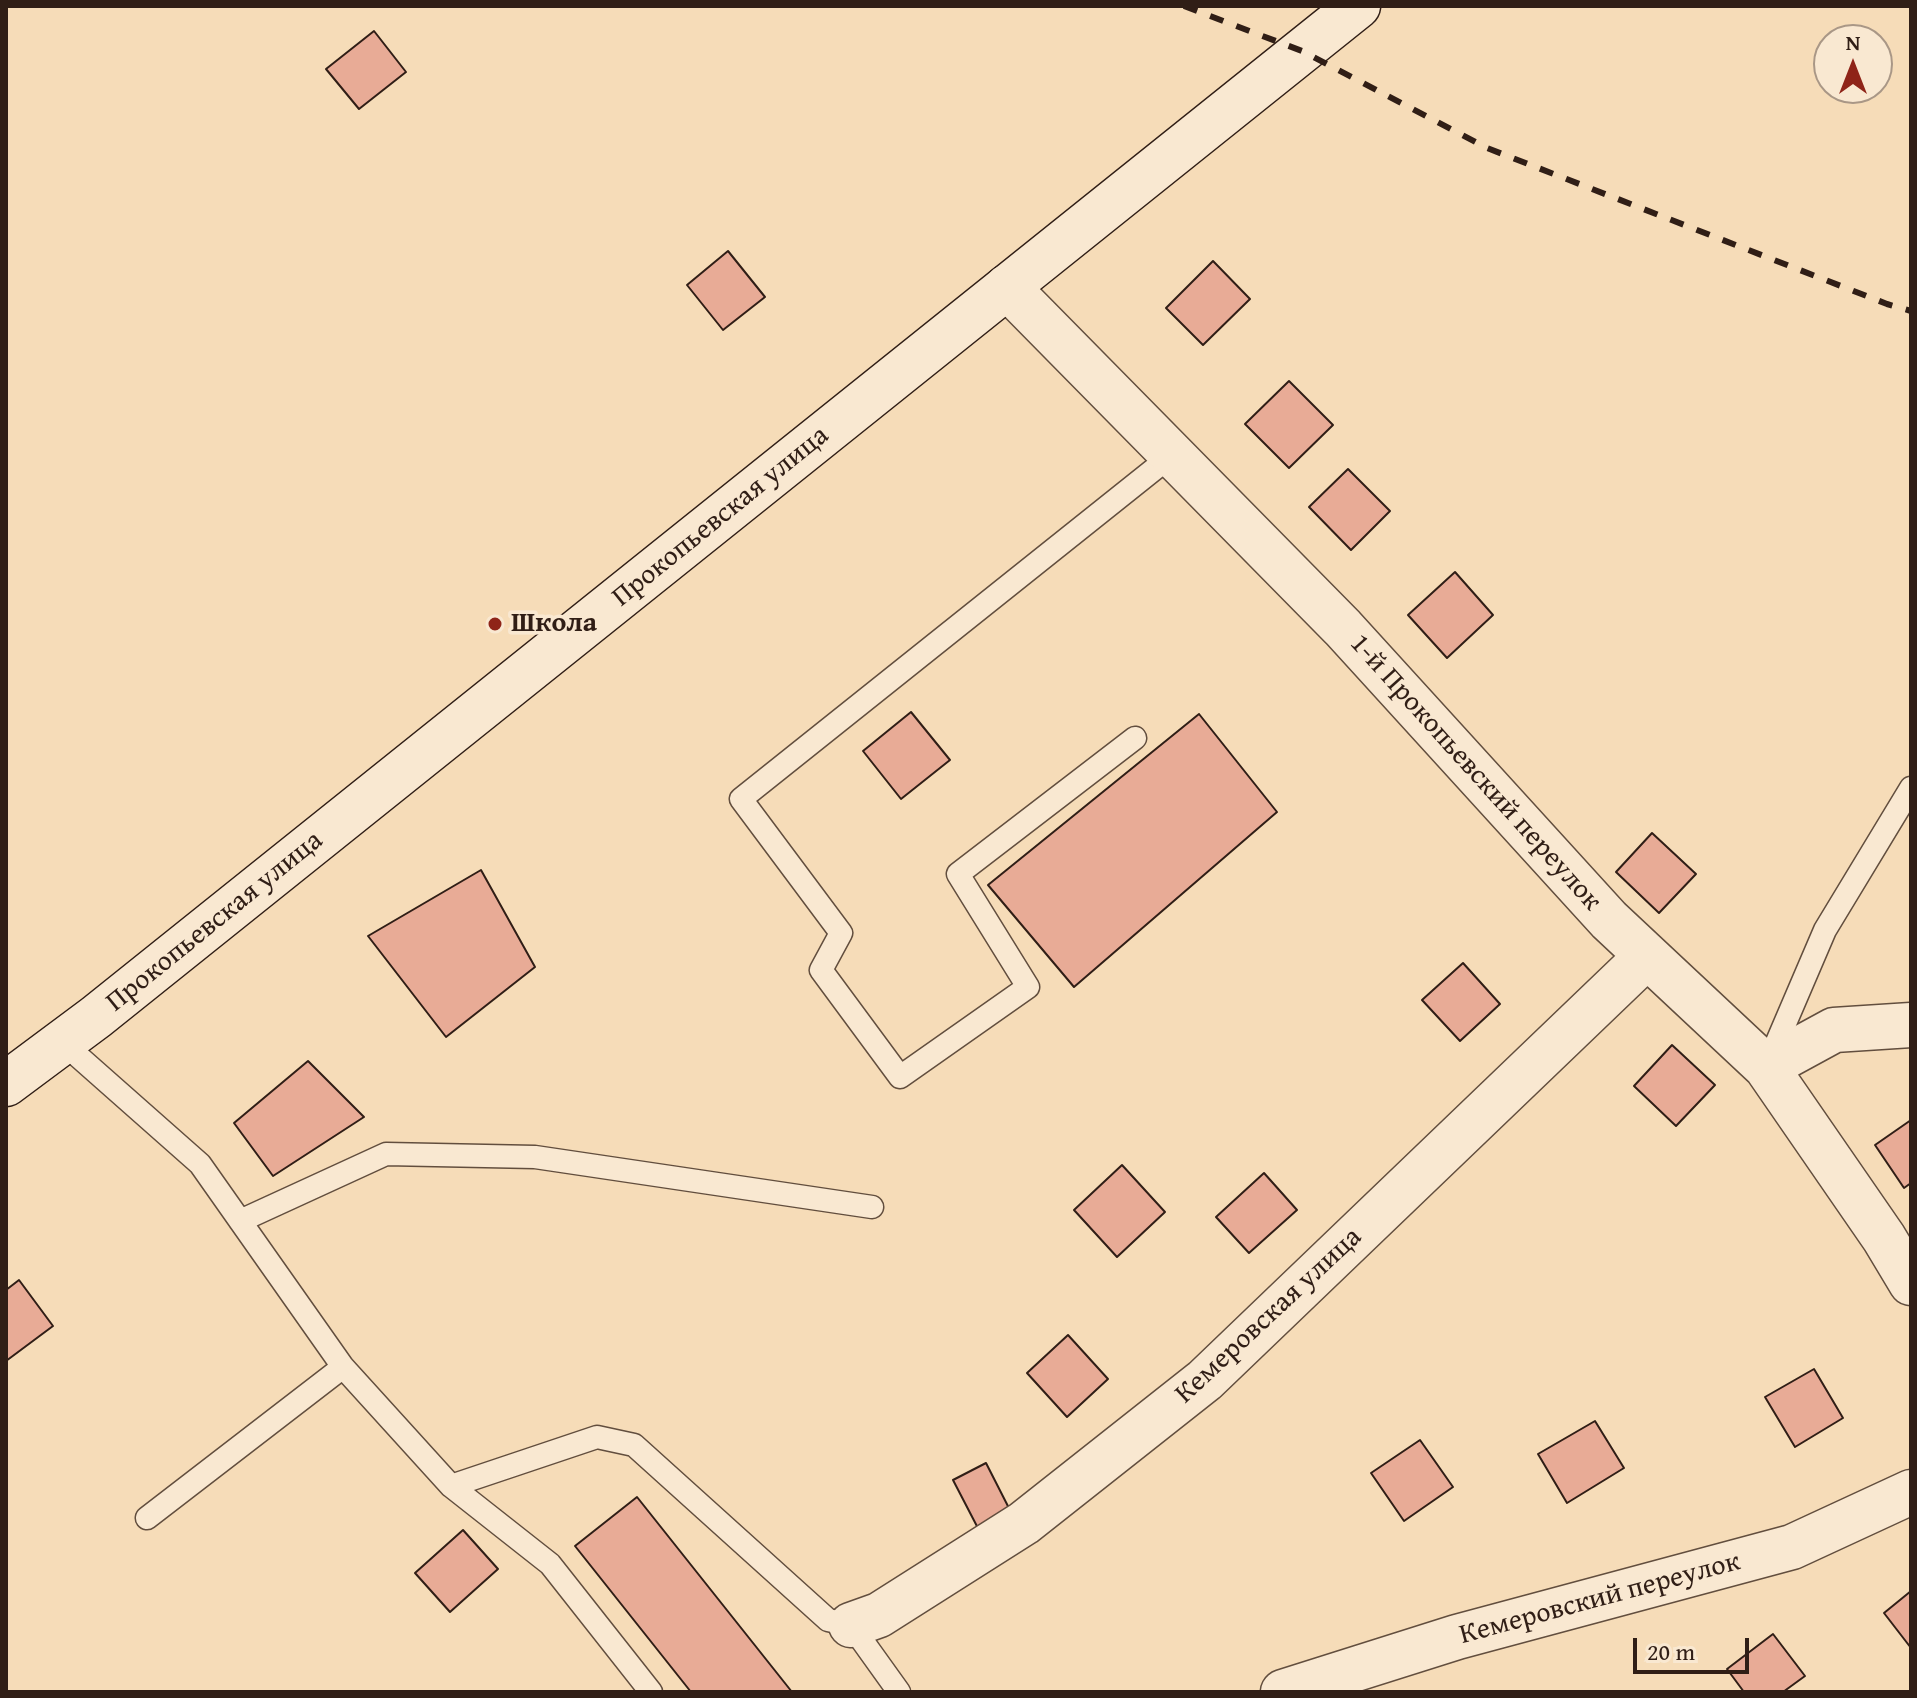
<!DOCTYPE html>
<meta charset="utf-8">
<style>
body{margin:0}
#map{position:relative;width:1917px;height:1698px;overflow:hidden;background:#f6dcb8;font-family:"Gentium Book Plus",serif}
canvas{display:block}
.frame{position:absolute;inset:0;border:8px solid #301e16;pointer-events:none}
.north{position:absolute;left:1813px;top:24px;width:80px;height:80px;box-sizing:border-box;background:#f9e8d1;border:2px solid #a99786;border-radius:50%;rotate:0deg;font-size:22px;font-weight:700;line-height:32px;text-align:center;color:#301e16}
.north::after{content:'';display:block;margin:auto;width:28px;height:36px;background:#8f2418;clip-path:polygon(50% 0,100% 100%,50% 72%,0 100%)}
.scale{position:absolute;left:1633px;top:1638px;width:116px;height:36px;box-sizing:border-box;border:4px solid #301e16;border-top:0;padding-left:10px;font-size:24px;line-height:28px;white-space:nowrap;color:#301e16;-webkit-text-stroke:6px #f9e8d1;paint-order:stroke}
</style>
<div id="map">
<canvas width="1917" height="1698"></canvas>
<div class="frame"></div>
<div class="north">N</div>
<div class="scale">20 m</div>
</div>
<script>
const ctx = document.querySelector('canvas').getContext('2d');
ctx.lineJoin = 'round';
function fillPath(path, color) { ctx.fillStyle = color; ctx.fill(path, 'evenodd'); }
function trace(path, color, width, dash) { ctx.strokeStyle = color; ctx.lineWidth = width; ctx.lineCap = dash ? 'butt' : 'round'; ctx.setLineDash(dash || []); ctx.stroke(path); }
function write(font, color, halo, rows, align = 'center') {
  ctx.font = font + ' "Gentium Book Plus",serif'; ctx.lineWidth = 7; ctx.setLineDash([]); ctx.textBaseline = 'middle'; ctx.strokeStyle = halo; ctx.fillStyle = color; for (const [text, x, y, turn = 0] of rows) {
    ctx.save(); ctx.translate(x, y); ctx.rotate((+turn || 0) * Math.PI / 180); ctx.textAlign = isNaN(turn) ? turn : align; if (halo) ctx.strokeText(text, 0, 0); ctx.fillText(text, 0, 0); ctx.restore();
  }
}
const building = new Path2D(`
 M374 31 406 72 359 109 326 69Z
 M728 251 765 297 723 330 687 285Z
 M1213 261 1250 299 1203 345 1166 308Z
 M1289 381 1333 425 1289 468 1245 424Z
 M1348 469 1390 511 1351 550 1309 507Z
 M1455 572 1493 615 1447 658 1408 615Z
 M911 712 950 760 901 799 863 751Z
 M1199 714 1277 812 1074 987 988 885Z
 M1652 833 1696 874 1659 913 1616 872Z
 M481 870 535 967 446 1037 368 936Z
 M1463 963 1500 1004 1460 1041 1422 1000Z
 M1672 1045 1715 1085 1676 1126 1634 1086Z
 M308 1061 364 1117 273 1176 234 1123Z
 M1911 1120V1183L1904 1188 1875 1145Z
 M1122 1165 1165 1212 1117 1257 1074 1210Z
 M1264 1173 1297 1210 1249 1253 1216 1217Z
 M19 1280 53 1326 6 1361V1290Z
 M1068 1335 1108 1379 1067 1417 1027 1373Z
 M1814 1369 1843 1418 1795 1447 1765 1397Z
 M1595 1421 1624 1468 1567 1503 1538 1454Z
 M1420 1440 1453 1487 1404 1521 1371 1473Z
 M986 1463 1014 1518 981 1534 953 1480Z
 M637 1497 792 1692H691L575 1546Z
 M463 1530 498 1569 450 1612 415 1573Z
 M1911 1591V1648L1884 1613Z
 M1773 1634 1805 1676 1783 1692H1744L1727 1669Z`);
fillPath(building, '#e8ab96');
trace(building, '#301e16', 2);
const service = new Path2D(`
 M1135 738 958 874 1028 987 900 1077 821 970 841 933 741 799 1172 455
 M62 1042 200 1164 343 1367 451 1486 550 1564 651 1692
 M1768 1063 1825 930 1911 788
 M240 1221 386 1154 535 1157 872 1207
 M451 1486 597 1437 634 1445 828 1620 851 1625 899 1692
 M147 1518 343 1367`);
const minor = new Path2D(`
 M1007 287 1343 628 1609 920 1766 1067 1884 1238 1911 1283
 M1766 1067 1834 1030 1911 1025
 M851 1625 879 1615 1024 1523 1205 1380 1647 956
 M1283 1692 1457 1637 1792 1547 1911 1492`);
const secondary = new Path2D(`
 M6 1084 96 1017 1358 6`);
trace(service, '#624e3e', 25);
trace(minor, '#624e3e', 47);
trace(secondary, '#301e16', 47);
trace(service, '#f9e8d1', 22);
trace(minor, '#f9e8d1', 44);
trace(secondary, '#f9e8d1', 44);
trace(new Path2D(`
 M1184 6 1302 51 1487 148 1887 304 1911 311`), '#301e16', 6, [14, 14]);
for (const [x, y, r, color] of [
 [495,624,8,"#8f2418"]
]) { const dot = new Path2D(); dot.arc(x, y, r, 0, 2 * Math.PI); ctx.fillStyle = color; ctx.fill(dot); trace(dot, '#f9e8d1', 3); }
write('28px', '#301e16', '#f9e8d1', [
 ["Прокопьевская улица",721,517,-39],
 ["1-й Прокопьевский переулок",1475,773,48],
 ["Прокопьевская улица",215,922,-39],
 ["Кемеровская улица",1269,1316,-43],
 ["Кемеровский переулок",1600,1599,-15]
]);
write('bold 28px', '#301e16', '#f9e8d1', [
 ["Школа",511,624]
], 'left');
</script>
